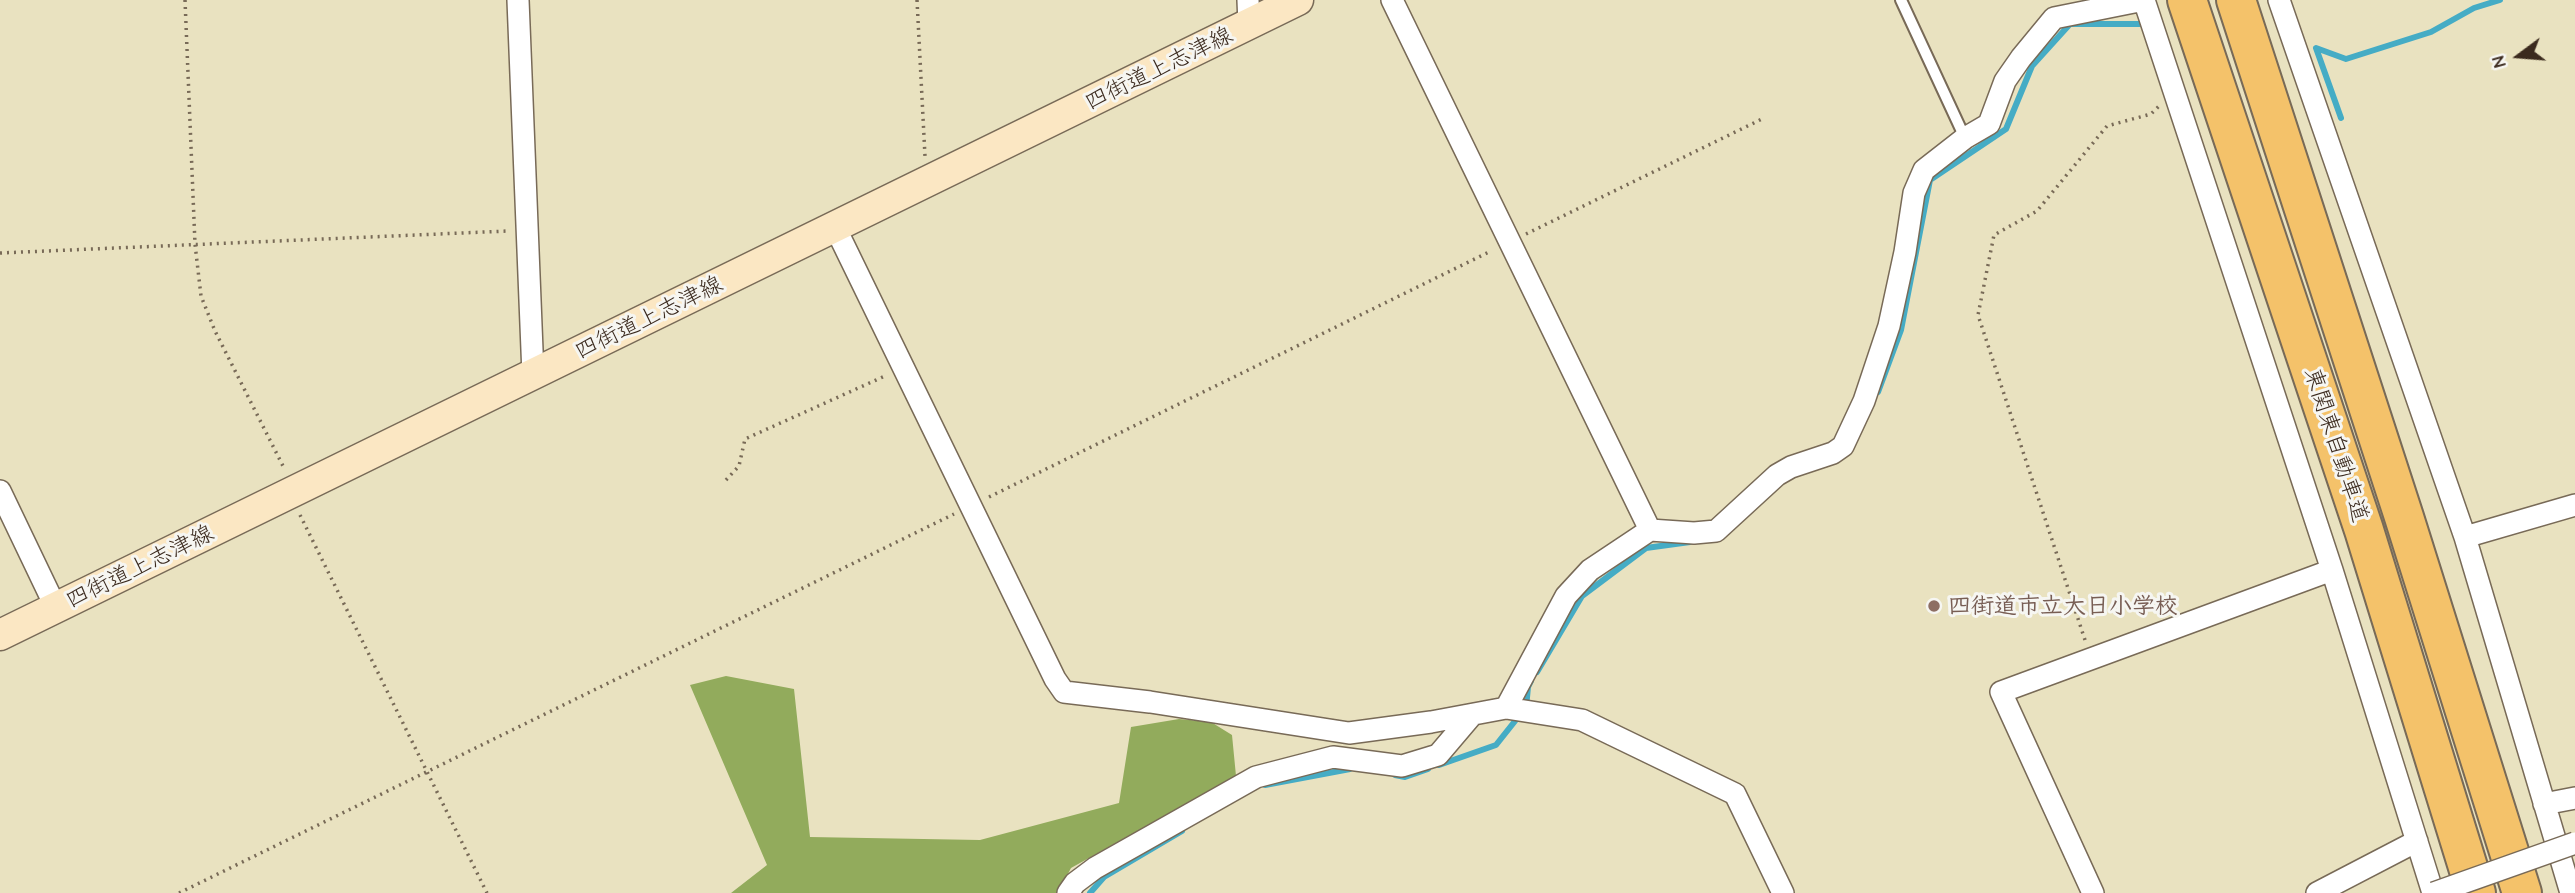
<!DOCTYPE html>
<meta charset="utf-8">
<style>
body{margin:0}
#map{position:relative;width:2575px;height:893px;overflow:hidden;background:#e9e2c0;font-family:"Comic Neue",sans-serif}
canvas{display:block}
.north{position:absolute;left:2484px;top:21px;width:70px;height:70px;-webkit-text-stroke:5px #f6f6f2;paint-order:stroke;rotate:254deg;font-size:19px;font-weight:700;line-height:28px;text-align:center;color:#3b2a1e}
.north::after{content:'';display:block;margin:auto;width:24px;height:32px;background:#3b2a1e;clip-path:polygon(50% 0,100% 100%,50% 72%,0 100%)}
</style>
<div id="map">
<canvas width="2575" height="893"></canvas>
<div class="north">N</div>
</div>
<script>
const ctx = document.querySelector('canvas').getContext('2d');
ctx.lineJoin = 'round';
function fillPath(path, color) { ctx.fillStyle = color; ctx.fill(path, 'evenodd'); }
function trace(path, color, width, dash) { ctx.strokeStyle = color; ctx.lineWidth = width; ctx.lineCap = dash ? 'butt' : 'round'; ctx.setLineDash(dash || []); ctx.stroke(path); }
function write(font, color, halo, rows, align = 'center') {
  ctx.font = font + ' "Comic Neue","Klee One",sans-serif'; ctx.lineWidth = 6; ctx.setLineDash([]); ctx.textBaseline = 'middle'; ctx.strokeStyle = halo; ctx.fillStyle = color; for (const [text, x, y, turn = 0] of rows) {
    ctx.save(); ctx.translate(x, y); ctx.rotate((+turn || 0) * Math.PI / 180); ctx.textAlign = isNaN(turn) ? turn : align; if (halo) ctx.strokeText(text, 0, 0); ctx.fillText(text, 0, 0); ctx.restore();
  }
}
fillPath(new Path2D(`
 M726 676 794 689 810 837 980 840 1119 803 1131 727 1179 719 1211 722 1232 735 1236 776 1071 868 1058 893H731L767 865 690 685Z`), '#92ab5c');
trace(new Path2D(`
 M2341 118 2316 48 2346 59 2431 32 2474 8 2500 0
 M1878 392 1901 330 1930 180 2006 129 2032 66 2070 24H2140
 M1537 672 1582 596 1646 548 1690 542
 M1526 708 1528 687 1531 681
 M1439 765 1496 745 1519 716
 M1395 775 1405 777 1428 769
 M1265 785 1350 769
 M1090 893 1104 877 1182 831`), '#45acc5', 6);
const lane = new Path2D(`
 M1901 0 1965 138`);
const street = new Path2D(`
 M518 0 533 375
 M1248 0 1249 24
 M1392 0 1650 530
 M2144 0 2332 570 2433 893
 M2279 0 2465 537 2571 893
 M835 227 1055 679 1064 692 1150 702 1349 733 1431 722 1506 708 1582 720 1735 794 1783 893
 M0 491 56 608
 M2465 537 2575 505
 M1506 708 1566 596 1590 570 1650 530 1694 533 1716 531 1777 475 1791 467 1833 453 1843 446 1864 401 1889 326 1905 252 1914 193 1924 170 1965 138 1989 124 2005 81 2021 58 2054 18 2144 0
 M2544 804 2575 798
 M1068 893 1075 883 1095 868 1256 777 1333 757 1402 766 1438 755 1472 715
 M2093 893 2001 692 2332 570
 M2317 893 2417 841`);
const secondary = new Path2D(`
 M0 635 1298 0`);
const highway = new Path2D(`
 M2187 0 2364 530 2476 893
 M2236 0 2404 517 2522 893`);
trace(lane, '#786a57', 14);
trace(street, '#786a57', 24);
trace(secondary, '#786a57', 33);
trace(highway, '#786a57', 42);
trace(new Path2D(`
 M185 0 195 244 201 296 215 331 285 470
 M917 0 925 156
 M1526 234 1764 118
 M0 253 508 231
 M726 480 739 466 745 439 885 376
 M989 497 1491 251
 M300 515 487 893
 M2085 640 1978 315 1994 235 2037 211 2107 126 2151 114 2159 106
 M179 893 954 514`), '#786a57', 3.5, [2, 5]);
trace(lane, '#fff', 10);
trace(street, '#fff', 21);
trace(secondary, '#fbe7c3', 30);
trace(highway, '#f4c26a', 38);
const streetBridge = new Path2D(`
 M2434 893 2575 843`);
trace(streetBridge, '#786a57', 24, []);
trace(streetBridge, '#fff', 21);
for (const [x, y, r, color] of [
 [1934,606,7,"#8d6e63"]
]) { const dot = new Path2D(); dot.arc(x, y, r, 0, 2 * Math.PI); ctx.fillStyle = color; ctx.fill(dot); trace(dot, '#f6f6f2', 2.5); }
write('23px', '#3b2a1e', '#f6f6f2', [
 ["四街道上志津線",1159,69,-26],
 ["四街道上志津線",649,318,-26],
 ["東関東自動車道",2336,445,72],
 ["四街道上志津線",140,567,-26]
]);
write('bold 23px', '#785e54', '#f6f6f2', [
 ["四街道市立大日小学校",1948,606]
], 'left');
</script>
